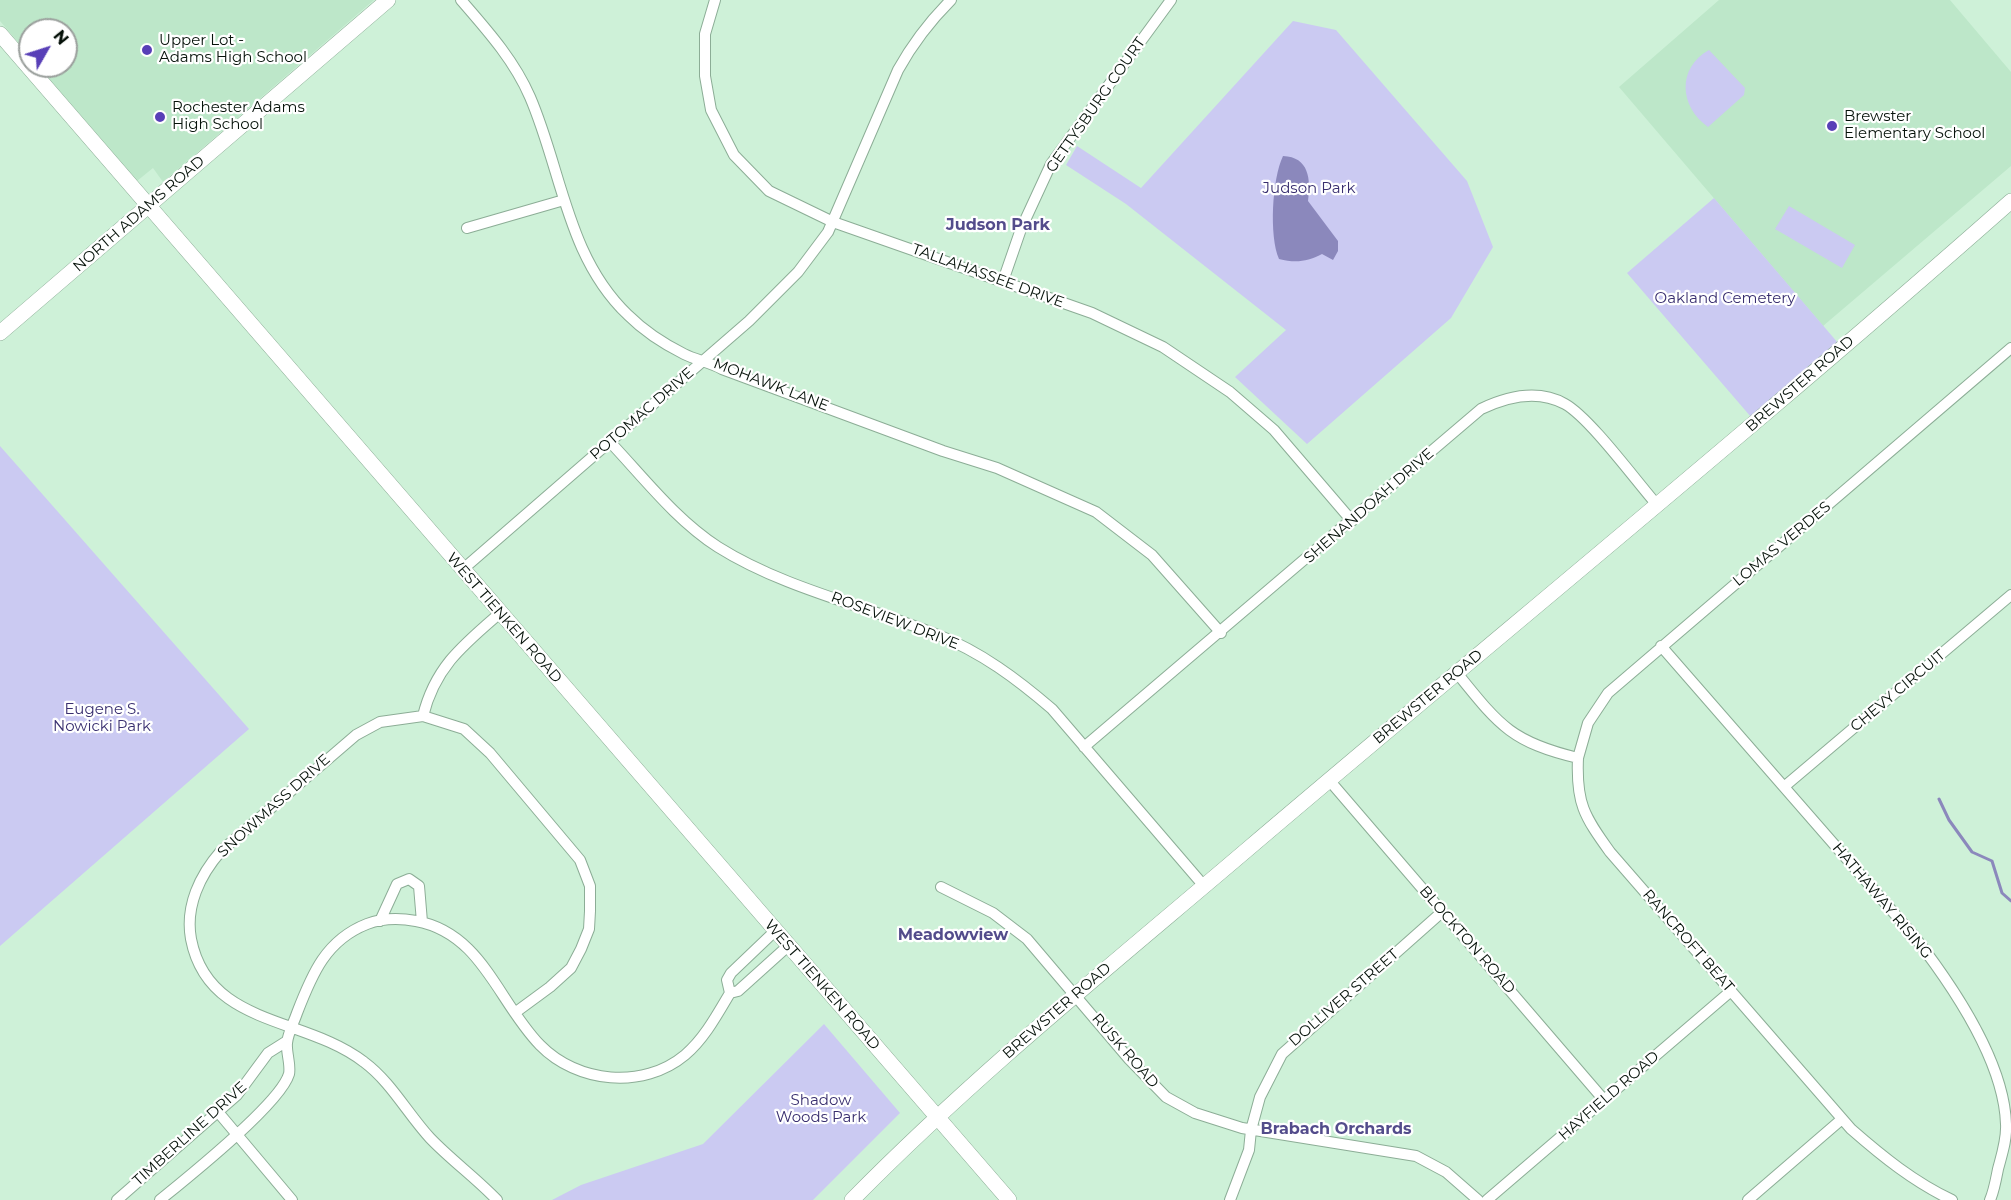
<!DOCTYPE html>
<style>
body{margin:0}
#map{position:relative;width:2011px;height:1200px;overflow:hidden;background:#cef1d8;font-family:Montserrat,sans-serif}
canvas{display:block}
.north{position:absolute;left:18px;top:18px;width:60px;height:60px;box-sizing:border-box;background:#fff;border:2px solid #9ba09d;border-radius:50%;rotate:51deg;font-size:16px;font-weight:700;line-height:24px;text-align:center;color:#06120a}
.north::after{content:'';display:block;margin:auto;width:21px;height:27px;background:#583fb7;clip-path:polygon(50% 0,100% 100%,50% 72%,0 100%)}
</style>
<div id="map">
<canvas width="2011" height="1200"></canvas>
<div class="north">N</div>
</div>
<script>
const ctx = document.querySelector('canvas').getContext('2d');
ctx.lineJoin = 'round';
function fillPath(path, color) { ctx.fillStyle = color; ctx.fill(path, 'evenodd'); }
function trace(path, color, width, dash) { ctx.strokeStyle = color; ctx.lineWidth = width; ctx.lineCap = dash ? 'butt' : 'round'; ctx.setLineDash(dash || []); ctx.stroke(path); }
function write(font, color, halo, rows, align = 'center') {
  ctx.font = font + ' Montserrat,sans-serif'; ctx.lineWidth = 4.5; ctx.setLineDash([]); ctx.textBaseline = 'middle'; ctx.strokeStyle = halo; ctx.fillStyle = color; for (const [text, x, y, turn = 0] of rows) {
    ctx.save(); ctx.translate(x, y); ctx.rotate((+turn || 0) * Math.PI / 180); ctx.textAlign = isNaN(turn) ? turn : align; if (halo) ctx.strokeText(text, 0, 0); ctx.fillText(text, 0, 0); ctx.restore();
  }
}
fillPath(new Path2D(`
 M0 0H374L163 182 153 168 137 181 38 66H66V30H30V56L0 21Z
 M1719 0H1950L2011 72V166L1823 326 1619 87Z`), '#bde7c9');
fillPath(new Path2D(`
 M1293 21 1336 30 1467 181 1493 247 1451 318 1307 444 1235 377 1286 330 1126 204 1066 165 1077 146 1141 188Z
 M1709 50 1745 88 1744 95 1708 127C1679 106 1677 68 1709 50Z
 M1714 198 1838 343 1751 417 1627 273Z
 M1789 206 1855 245 1842 268 1775 229Z
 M0 446 249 729 0 946Z
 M824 1024 900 1113 813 1200H552L581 1185 703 1144Z`), '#cbcaf2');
fillPath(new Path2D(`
 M1283 156C1309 157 1311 179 1308 201L1338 241V251L1333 260 1322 254C1307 262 1295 263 1279 259 1269 236 1272 179 1283 156Z`), '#8b88bc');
trace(new Path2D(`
 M1939 799 1949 820 1972 852 1992 861 2002 893 2011 901`), '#8b88bc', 3);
const street = new Path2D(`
 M461 0C487 30 514 60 530 97 562 171 567 257 628 315 644 331 664 344 684 354 696 360 709 362 722 369L943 451 997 468 1096 512 1152 555 1221 633
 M715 0 705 34V76L711 110 734 155 769 191 833 222 1092 313 1163 347 1230 392 1274 430 1352 521
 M467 228 564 200
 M1003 281 1021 229 1051 164 1171 0
 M610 442C644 478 676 520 718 547 783 588 866 606 938 635 981 652 1017 679 1052 709L1204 886
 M462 570 749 321 798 272 828 232 898 70C913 43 929 22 951 0
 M1661 646 1914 936C1952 985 2004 1060 2006 1124 2007 1139 2002 1154 1998 1169 1996 1179 1994 1191 1990 1200
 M1457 673C1499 725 1511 742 1578 758 1576 803 1584 816 1610 852L1851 1129C1883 1157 1914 1182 1952 1200
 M423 716C435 667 463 645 500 613
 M1084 747 1481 409C1506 397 1538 389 1565 404 1590 418 1636 481 1658 506
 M1578 758 1588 723 1608 693 2011 348
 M1329 780 1604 1100
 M1785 786 2011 595
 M941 887 993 913 1027 939 1129 1059 1166 1097 1195 1113 1242 1128 1416 1156 1446 1172 1478 1200
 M380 921 397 884 409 879 419 886 422 922
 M775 931 731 973 727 980 730 993 738 991 788 946
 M218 1112 292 1200
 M117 1200 237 1095 268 1053 287 1041
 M160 1200C187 1178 280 1104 289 1074 291 1065 286 1052 287 1043 288 1033 294 1022 297 1013 312 974 326 940 367 924 383 918 399 918 416 921 482 933 498 1002 540 1045 577 1083 643 1090 685 1055 704 1039 717 1015 730 993
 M497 1200C476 1178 451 1160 430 1138 407 1113 391 1082 364 1062 305 1016 208 1027 191 939 185 906 200 875 221 851L356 735 380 722 423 716 464 729 490 753 580 860 590 886V911L589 929 581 949 571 968 550 987 516 1012
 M1230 1200 1249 1150 1251 1130 1260 1097 1282 1054 1442 912
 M1487 1200 1731 991
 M1748 1200 1842 1119`);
const secondary = new Path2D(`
 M0 34 1009 1200
 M0 333 388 0
 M852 1200C976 1074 1114 963 1249 848 1503 632 1761 422 2011 201`);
trace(street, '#8cad96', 12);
trace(secondary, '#8cad96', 16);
trace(street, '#fff', 10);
trace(secondary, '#fff', 15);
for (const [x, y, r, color] of [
 [147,50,6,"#583fb7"],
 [160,117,6,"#583fb7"],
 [1832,126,6,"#583fb7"]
]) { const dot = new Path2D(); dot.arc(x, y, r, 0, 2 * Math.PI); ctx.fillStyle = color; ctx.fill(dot); trace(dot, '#fff', 2); }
write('15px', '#06120a', '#fff', [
 ["Upper Lot -",159,41],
 ["Adams High School",159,58],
 ["Rochester Adams",172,108],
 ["High School",172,125],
 ["Brewster",1844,117],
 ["Elementary School",1844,134]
], 'left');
write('15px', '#06120a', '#fff', [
 ["GETTYSBURG COURT",1096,105,-55],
 ["NORTH ADAMS ROAD",139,214,-41],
 ["TALLAHASSEE DRIVE",988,276,20],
 ["BREWSTER ROAD",1800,384,-41],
 ["MOHAWK LANE",771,385,21],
 ["POTOMAC DRIVE",642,414,-41],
 ["SHENANDOAH DRIVE",1369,506,-41],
 ["LOMAS VERDES",1782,544,-40],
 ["WEST TIENKEN ROAD",504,618,49],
 ["ROSEVIEW DRIVE",895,621,21],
 ["CHEVY CIRCUIT",1898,691,-40],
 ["BREWSTER ROAD",1428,697,-40],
 ["SNOWMASS DRIVE",274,806,-42],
 ["HATHAWAY RISING",1882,901,50],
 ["BLOCKTON ROAD",1467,940,49],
 ["RANCROFT BEAT",1688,941,49],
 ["WEST TIENKEN ROAD",822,985,49],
 ["DOLLIVER STREET",1344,998,-41],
 ["BREWSTER ROAD",1057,1011,-41],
 ["RUSK ROAD",1125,1051,49],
 ["HAYFIELD ROAD",1609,1096,-41],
 ["TIMBERLINE DRIVE",190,1134,-42]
]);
write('15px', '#382e6f', '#fff', [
 ["Judson Park",1309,189],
 ["Oakland Cemetery",1725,299],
 ["Eugene S.",102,710],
 ["Nowicki Park",102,727],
 ["Shadow",821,1101],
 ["Woods Park",821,1118]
]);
write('bold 16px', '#534c8b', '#fff', [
 ["Judson Park",998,225],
 ["Meadowview",953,935],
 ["Brabach Orchards",1336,1129]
]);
</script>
